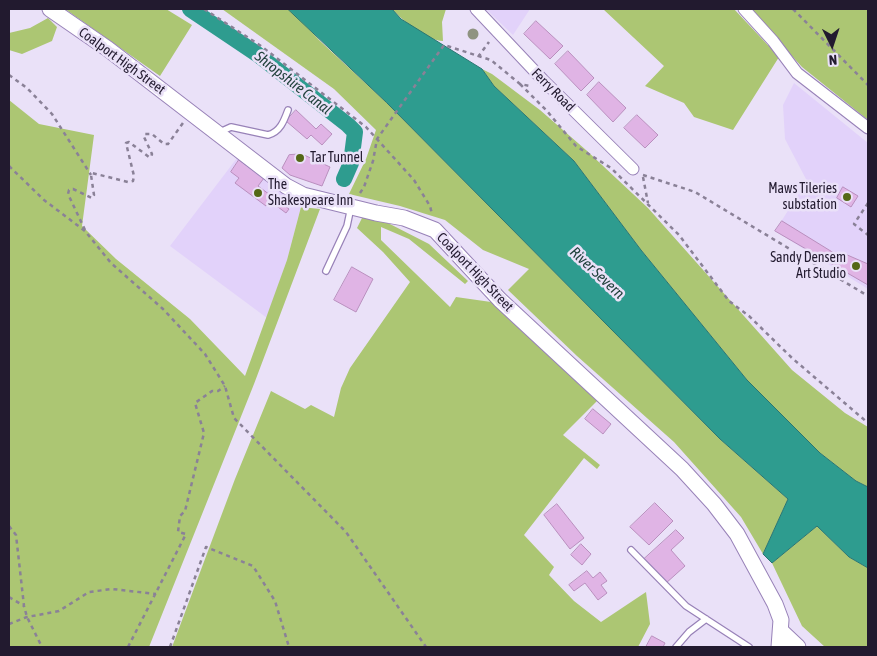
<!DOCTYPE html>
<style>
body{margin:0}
#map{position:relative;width:877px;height:656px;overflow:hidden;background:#eae1f8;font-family:"Asap Condensed",sans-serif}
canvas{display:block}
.frame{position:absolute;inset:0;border:10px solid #221a2f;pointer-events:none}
.north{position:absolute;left:807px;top:20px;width:50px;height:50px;-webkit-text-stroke:4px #eae1f8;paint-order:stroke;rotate:176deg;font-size:14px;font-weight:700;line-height:20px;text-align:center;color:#221a2f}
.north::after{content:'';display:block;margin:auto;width:18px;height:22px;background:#221a2f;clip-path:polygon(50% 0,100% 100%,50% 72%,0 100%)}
</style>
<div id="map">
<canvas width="877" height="656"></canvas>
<div class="frame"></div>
<div class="north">N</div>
</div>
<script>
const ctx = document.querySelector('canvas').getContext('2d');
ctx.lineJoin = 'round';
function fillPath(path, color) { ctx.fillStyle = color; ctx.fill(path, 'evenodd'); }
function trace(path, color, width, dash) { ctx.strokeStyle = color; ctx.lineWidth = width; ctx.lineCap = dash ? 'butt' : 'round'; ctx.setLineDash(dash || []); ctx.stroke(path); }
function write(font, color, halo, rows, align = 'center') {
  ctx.font = font + ' "Asap Condensed",sans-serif'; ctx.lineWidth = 5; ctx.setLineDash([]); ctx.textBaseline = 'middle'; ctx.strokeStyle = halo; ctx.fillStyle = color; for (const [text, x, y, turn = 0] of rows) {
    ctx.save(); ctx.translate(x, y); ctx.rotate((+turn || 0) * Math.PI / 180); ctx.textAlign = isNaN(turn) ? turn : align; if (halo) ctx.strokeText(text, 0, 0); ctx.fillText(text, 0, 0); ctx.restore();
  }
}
fillPath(new Path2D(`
 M486 9H530L513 35Z
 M794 83 868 143V289L775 231 807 181 785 139 783 105Z
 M237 158 302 203 287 260 267 318 170 246Z`), '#e2d2fa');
fillPath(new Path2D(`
 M65 9H166L192 25 160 76Z
 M222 9H288L300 19 319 40 387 103 720 439 788 499 763 554 741 517 674 442 577 356 508 290 529 269 483 250 445 220 400 206 349 194 366 159 376 130 334 89Z
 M392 9H446L442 22 443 41C427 41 403 21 392 9Z
 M603 9H734L779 57 733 130 694 117 684 103 645 86 664 66Z
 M749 9H868V120L802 67Z
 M48 18 57 27 52 41 22 54 9 50V33L30 28Z
 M482 69 492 74 540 110 586 150 648 208 792 370 845 413 868 427V487L856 481 820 453 747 380 641 250 574 161 494 86Z
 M9 100 39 124 94 135 82 226 116 259 190 319 245 376 287 260 301 207 320 209 254 384 149 647H9Z
 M363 216 386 222 429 244 468 281 465 284 409 239 381 227V240L450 307 456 297 491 302 598 400 563 435 600 465 597 469 584 458 524 535 554 567 549 575 574 601 601 622 646 592 650 624 638 647H172L235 479 271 391 305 409 311 405 334 417 341 388 350 368 410 282 383 252 357 228Z
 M817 526 849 557 868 568V647H825L802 626 772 563Z`), '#acc673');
const water = new Path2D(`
 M288 9H392L401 19 482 69 494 86 574 161 641 250 747 380 820 453 856 481 868 487V568L849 557 817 526 772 563 763 554 788 499 720 439 387 103Z`);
fillPath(water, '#2e9c8f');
trace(water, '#2a7572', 1);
trace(new Path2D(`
 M190 9 257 54 348 125 355 132 351 163 344 179`), '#2e9c8f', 16);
const building = new Path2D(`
 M536 21 563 46 550 59 524 34Z
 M568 51 594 78 581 91 555 64Z
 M599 82 626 108 613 122 587 95Z
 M296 110 316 129 321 124 332 134 322 145 311 135 307 139 286 121Z
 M637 115 658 135 645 148 624 128Z
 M302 154 330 167 322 186 290 175 282 168 289 155Z
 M239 160 264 178 258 186 289 209 286 213 270 201 266 206 235 183 239 178 231 172Z
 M843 187 858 196 851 207 837 198Z
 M782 221 842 258 845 254 868 264V285L775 231Z
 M352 267 373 279 356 312 334 300Z
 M593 409 611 424 603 434 585 419Z
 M655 503 673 521 649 545 630 527Z
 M557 504 584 538 570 549 544 515Z
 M676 530 684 538 671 550 685 566 665 584 643 560Z
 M581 544 591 554 582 565 571 555Z
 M587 571 593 578 600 572 607 581 601 585 607 593 598 600 585 583 574 591 569 585Z
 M652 636 665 643 663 647H646Z`);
fillPath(building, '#e0b4e5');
trace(building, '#b98fbe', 1);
const service = new Path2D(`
 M220 132 231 127 268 135C280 132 284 121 288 110
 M326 271 347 226 351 207
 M631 550 686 606 749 647
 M676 647 689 632 706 619`);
const minor = new Path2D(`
 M476 9 543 80 633 169
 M744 9 773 41 797 73 868 128`);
const tertiary = new Path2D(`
 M50 9 108 49 286 186 303 195 376 213 404 218 435 230 500 300 682 469 714 504 737 534 775 604 781 620 779 647
 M781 631 798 647`);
trace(service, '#9882b8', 8);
trace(minor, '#9882b8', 13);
trace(tertiary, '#9882b8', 17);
trace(new Path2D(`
 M204 9 261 46 366 127 414 180 430 206 432 214
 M793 9 868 85
 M478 57 489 42
 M9 75 27 88 52 114 91 175
 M520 84 547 111 576 146 611 168 679 235 729 301 749 316 792 358 868 423
 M9 166 44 200 85 231 111 263 163 309 205 354 225 386 234 418 346 532 426 647
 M643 175 695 192 868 296
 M643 177 648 203
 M360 193 364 187 373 161 377 139 444 45 491 60 520 84 530 86
 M868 203 854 224 868 235
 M85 230 68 194 69 190 73 189 92 198 94 195 91 175 92 173 128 182 133 181 134 176 126 143 129 142 149 157H151L152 154 144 137 145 134H152L164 144H168L183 123
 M9 526 16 535 24 606 27 617 42 647
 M9 597 24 606
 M9 624 27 617 59 611 89 592 112 589 156 594
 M128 647 186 534 178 532 180 516 185 511 204 433 195 403 212 391H218L225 386
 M170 647 206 547 253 566 275 601 289 647`), '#8a8197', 2.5, [4, 4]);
trace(service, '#fff', 5.5);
trace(minor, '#fff', 11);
trace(tertiary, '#fff', 15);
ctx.fillStyle = '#8f9381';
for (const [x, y] of [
 [473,34]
]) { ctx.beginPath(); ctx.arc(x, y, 5.5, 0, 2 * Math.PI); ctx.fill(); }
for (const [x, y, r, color] of [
 [300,158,5,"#546816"],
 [258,193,5,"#546816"],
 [847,197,5,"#546816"],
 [856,266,5,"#546816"]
]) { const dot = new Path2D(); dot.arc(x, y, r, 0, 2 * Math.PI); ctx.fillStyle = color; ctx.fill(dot); trace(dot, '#eae1f8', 2); }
write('14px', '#221a2f', '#eae1f8', [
 ["Coalport High Street",122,61,36],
 ["Ferry Road",553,90,45],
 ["Coalport High Street",475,272,46]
]);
write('14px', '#221a2f', '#eae1f8', [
 ["Tar Tunnel",310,158],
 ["The",268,185],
 ["Shakespeare Inn",268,201],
 ["Maws Tileries",837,189,"right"],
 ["substation",837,205,"right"],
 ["Sandy Densem",846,258,"right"],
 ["Art Studio",846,274,"right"]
], 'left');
write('italic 15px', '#22423d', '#eae1f8', [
 ["Shropshire Canal",293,83,38],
 ["River Severn",597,273,43]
]);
</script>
